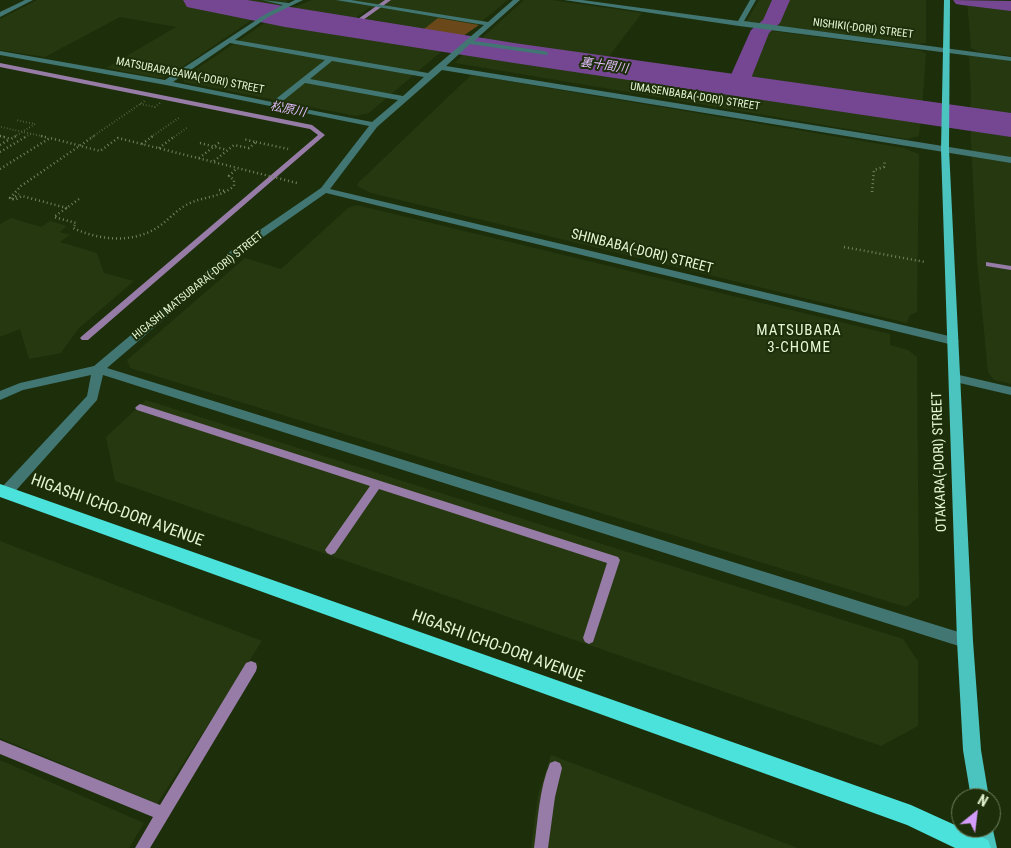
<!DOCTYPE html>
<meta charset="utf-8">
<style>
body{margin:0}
#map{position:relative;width:1011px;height:848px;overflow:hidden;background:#1d2e0a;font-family:"Roboto Condensed",sans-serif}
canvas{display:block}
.north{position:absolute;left:951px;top:788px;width:50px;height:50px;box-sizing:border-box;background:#1d2e0a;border:1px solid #6d7e5b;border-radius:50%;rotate:29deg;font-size:14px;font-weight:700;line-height:20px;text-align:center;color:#e4f7d4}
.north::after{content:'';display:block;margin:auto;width:18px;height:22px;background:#d49cfb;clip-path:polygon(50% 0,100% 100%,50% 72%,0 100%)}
</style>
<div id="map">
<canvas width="1011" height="848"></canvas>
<div class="north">N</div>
</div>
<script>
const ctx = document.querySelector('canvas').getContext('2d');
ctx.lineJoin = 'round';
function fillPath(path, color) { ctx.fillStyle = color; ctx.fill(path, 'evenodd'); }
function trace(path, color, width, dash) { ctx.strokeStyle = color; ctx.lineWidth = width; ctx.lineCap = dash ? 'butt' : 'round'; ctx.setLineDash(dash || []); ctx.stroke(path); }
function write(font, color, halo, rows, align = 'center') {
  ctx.font = font + ' "Roboto Condensed","Noto Sans JP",sans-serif'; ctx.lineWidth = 4; ctx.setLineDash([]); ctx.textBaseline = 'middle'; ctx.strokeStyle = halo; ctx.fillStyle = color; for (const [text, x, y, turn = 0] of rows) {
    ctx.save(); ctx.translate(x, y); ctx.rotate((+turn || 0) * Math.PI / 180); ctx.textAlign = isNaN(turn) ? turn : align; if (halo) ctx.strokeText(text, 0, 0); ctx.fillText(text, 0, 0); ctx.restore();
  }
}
fillPath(new Path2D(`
 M37 0H291L265 11 169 76 159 78 106 68 176 27 120 17 45 57 0 50V19Z
 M312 0H508L460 39 358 25 376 10 369 8 348 24 279 13Z
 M524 0H552L642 13 603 64 474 45Z
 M759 0H926V43L916 44 746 22Z
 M967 1 1011 6V56L979 52 971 48Z
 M272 18 388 38 448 46 369 113 356 116 184 82 183 78Z
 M765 30 918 50 926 53 922 109 744 84Z
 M468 49 921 115 919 136 907 139 455 63Z
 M969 55 1011 61V120L970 114 971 95Z
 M471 75 904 148 919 154 917 312 910 315 907 323 371 193 357 186 358 183Z
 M970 121 1011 128V384L994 380 988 372 977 260Z
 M357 205 890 334V345L908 350 917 357 919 597 906 607 130 368 127 360 245 258 281 269 348 208Z
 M11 218 41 227 50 221 67 226 60 232 70 235 60 242 97 253 104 273 134 281 78 329 61 353 29 359 20 329 0 337V224Z
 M146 400 903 639 918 661V726L881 746 115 481 106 437Z
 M0 541 262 641 157 804 0 738Z
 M551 755 798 848H531L538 795Z
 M0 760 144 823 129 848H0Z`), '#253810');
fillPath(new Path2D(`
 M438 18 479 25 463 36 424 29Z`), '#6b4819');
fillPath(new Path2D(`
 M385 0H391L352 28H348V26Z
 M0 63 312 125 325 135 88 340H82L80 338 82 336 318 135 310 129 0 67Z
 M986 262 1011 266V270L986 266Z
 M140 404 618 557 620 560 593 642 589 644 585 642 583 638 607 563 379 489 335 553 331 555 327 553 325 550 327 547 370 486 137 410 135 408 137 406Z
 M251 661 256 663 257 667 256 671 150 848H135L153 817 0 754V740L160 805 246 663Z
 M555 761 560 763 562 768 555 797 548 848H534C538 820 539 789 550 763Z`), '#967ca6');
fillPath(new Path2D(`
 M772 0H790L780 23 769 33 748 86 745 91 737 92 729 91 726 86 751 30 763 20Z
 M953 0 1011 1V11L962 5 956 4Z`), '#754793');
fillPath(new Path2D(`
 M183 0H247L514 43 1011 113V137L514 63 285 27 187 7Z`), '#754793');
trace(new Path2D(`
 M140 104 155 107 160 103
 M1 127 46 137
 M0 136 5 137
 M14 137 35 124 16 120
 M25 137 31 134
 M92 137 146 100
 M151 137 180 117
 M174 137 188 127`), '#728460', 2, [0.5, 2.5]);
trace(new Path2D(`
 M0 136 11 139 16 136
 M41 136 49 138
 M256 142 288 149
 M200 143 227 150
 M142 144 153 136
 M0 145 10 139
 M159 148 175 136
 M0 152 27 136
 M199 158 220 142
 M214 161 234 145 249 148 256 142 243 139
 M0 169 50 138 100 151 118 138 297 183
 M219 190 227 191
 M872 192 874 170 884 167 885 160
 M12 199 19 194
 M79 199 54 217 76 223 73 228C101 241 135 244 161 225 170 218 178 209 188 204 204 196 220 198 234 186V180L229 176 237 168
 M67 208 22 196 15 200 10 198 21 186 94 136
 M844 247 925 262`), '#728460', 2.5, [1, 3]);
fillPath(new Path2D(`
 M25 0H33L0 17V12Z
 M262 0 289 3 295 0H303L268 17 235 40 428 73 484 25 336 0H351L488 22 513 0H520L474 41 544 51 548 53 547 55 470 44 446 66 1011 157V163L442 70 377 127 330 189 953 337 959 341 953 345 326 193 246 249 107 368 965 634 971 636 973 641 971 646 965 648 103 375 97 400 11 496H1V488L87 396 91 375 23 390 0 400V391L20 383 94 366 238 245 321 188 369 126 166 85 0 55V51L165 80 264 15 283 5ZM230 43 325 60 272 102 173 82ZM332 61 424 77 403 96 310 79ZM305 83 398 100 372 122 279 104Z
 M564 0H582L738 21 750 0H756L744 21 1011 57V61L739 26Z
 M955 374 1011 387V395L951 381 949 378Z`), '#417673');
fillPath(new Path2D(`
 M944 0H950L949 149 973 641 981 750 989 798H971L963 750 957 641 941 149Z
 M991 821 997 848H979L976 828H991Z`), '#4bc3be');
fillPath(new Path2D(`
 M0 484 911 805 988 840 991 848H955L907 825 0 497Z`), '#4ae2db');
write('11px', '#e4f7d4', '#1d2e0a', [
 ["NISHIKI(-DORI) STREET",863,29,7],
 ["MATSUBARAGAWA(-DORI) STREET",190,76,11],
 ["UMASENBABA(-DORI) STREET",695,97,9],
 ["HIGASHI MATSUBARA(-DORI) STREET",198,286,-39]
]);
write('italic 12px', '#e0bcfb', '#1d2e0a', [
 ["裏十間川",604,66,8],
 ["松原川",288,110,11]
]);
write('14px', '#e4f7d4', '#1d2e0a', [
 ["SHINBABA(-DORI) STREET",642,252,14],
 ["OTAKARA(-DORI) STREET",940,462,-92]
]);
ctx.letterSpacing = '1px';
write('15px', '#e4f7d4', '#1d2e0a', [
 ["MATSUBARA",799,331],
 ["3-CHOME",799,348]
]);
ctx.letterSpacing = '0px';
write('16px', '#e4f7d4', '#1d2e0a', [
 ["HIGASHI ICHO-DORI AVENUE",117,511,20],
 ["HIGASHI ICHO-DORI AVENUE",498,647,20]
]);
</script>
